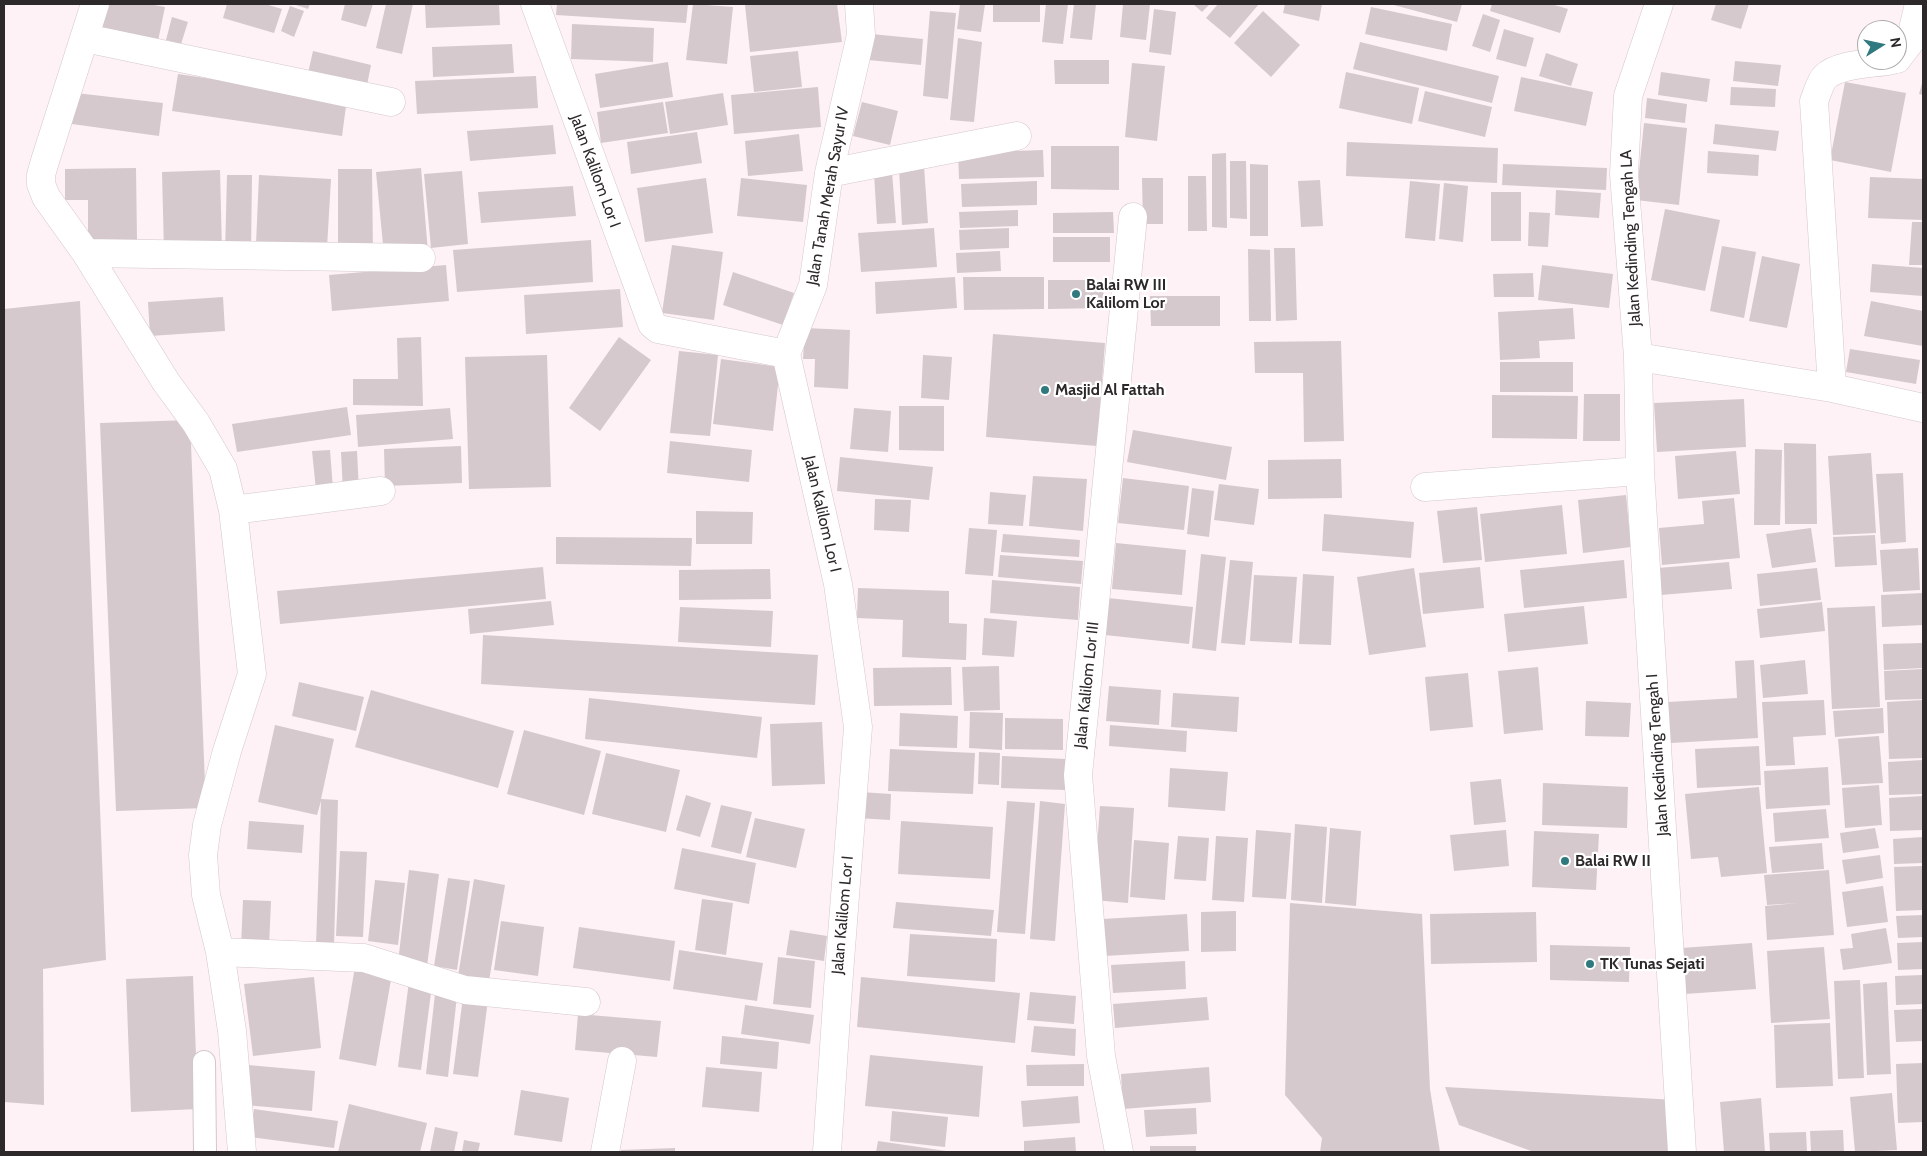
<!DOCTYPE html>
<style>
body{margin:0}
#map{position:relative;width:1927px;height:1156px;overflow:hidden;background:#fef2f6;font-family:Cabin,sans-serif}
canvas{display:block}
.frame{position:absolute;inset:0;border:5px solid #2d292a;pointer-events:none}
.north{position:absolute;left:1857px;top:20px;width:50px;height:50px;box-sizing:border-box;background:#fff;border:1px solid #aba9aa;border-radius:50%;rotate:80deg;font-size:14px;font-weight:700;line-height:20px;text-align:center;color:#2d292a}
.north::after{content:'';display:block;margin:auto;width:18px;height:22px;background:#30797f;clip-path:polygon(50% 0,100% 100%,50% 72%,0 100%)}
</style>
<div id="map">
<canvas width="1927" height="1156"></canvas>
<div class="frame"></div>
<div class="north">N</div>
</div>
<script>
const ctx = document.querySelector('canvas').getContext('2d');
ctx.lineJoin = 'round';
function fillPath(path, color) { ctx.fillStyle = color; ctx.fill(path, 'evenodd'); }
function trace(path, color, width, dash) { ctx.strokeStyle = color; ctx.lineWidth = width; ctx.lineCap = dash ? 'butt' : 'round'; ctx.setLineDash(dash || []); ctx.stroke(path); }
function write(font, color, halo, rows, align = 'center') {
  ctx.font = font + ' Cabin,sans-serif'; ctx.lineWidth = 4.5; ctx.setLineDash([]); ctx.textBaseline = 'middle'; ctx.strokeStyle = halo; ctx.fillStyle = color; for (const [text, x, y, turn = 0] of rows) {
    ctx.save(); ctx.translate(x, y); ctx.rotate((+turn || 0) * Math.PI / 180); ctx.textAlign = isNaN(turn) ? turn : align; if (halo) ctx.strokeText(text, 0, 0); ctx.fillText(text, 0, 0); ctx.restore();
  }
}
fillPath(new Path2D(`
 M104 4H149L165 7 158 41 99 29Z
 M227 4H265L282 9 274 33 223 18Z
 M293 4H310L308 9Z
 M345 4H373L366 27 341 20Z
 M386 4H413L402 54 376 48Z
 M425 4H499L500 25 426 28Z
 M557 4H688L686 23 556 15Z
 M693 4 733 7 727 64 686 60Z
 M760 4H837L842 42 750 52 745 5Z
 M960 4H985L981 32 957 29Z
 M993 4H1040V22H993Z
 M1046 4H1068L1063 44 1042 42Z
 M1074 4H1096L1092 40 1070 38Z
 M1123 4H1150L1146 40 1120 37Z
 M1193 4H1210L1202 12Z
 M1218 4H1259L1230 38 1206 18Z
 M1285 4H1322L1319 21 1283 13Z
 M1390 4H1462L1457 22Z
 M1492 4H1551L1568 9 1560 33 1490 11Z
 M1716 4H1749L1741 29 1711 20Z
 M290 6 304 11 294 37 281 31Z
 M1371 7 1452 24 1447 51 1365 34Z
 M1154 9 1176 12 1171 55 1149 52Z
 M930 11 956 13 948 99 923 96Z
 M1263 11 1300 45 1271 77 1234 43Z
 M1483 14 1500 20 1490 52 1472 46Z
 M172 17 188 22 181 44 166 40Z
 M572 24 654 28 653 62 571 59Z
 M1504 29 1534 38 1526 67 1496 59Z
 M871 34 923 39 921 65 868 60Z
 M958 38 982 42 974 122 950 120Z
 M1360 42 1499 76 1492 103 1353 69Z
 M512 44 514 73 433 77 432 47Z
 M313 51 371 65 365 95 306 82Z
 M798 51 802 87 754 92 750 56Z
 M1546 53 1578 64 1571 86 1539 76Z
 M1054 60H1109V84H1055Z
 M1735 61 1781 65 1778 86 1733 81Z
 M668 62 673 97 600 108 595 74Z
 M1132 63 1165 66 1157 141 1125 137Z
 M1346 72 1419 88 1412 124 1339 108Z
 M1661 72 1710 79 1707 102 1658 95Z
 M178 74 347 99 342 136 172 111Z
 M536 76 538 108 417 114 415 81Z
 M1521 77 1593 92 1586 126 1514 111Z
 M1923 80V95L1919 94Z
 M1845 82 1906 93 1891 172 1830 160Z
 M818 87 821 127 734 134 731 95Z
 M1731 87 1776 89 1775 107 1730 105Z
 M1425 91 1492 107 1485 137 1418 121Z
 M76 93 163 103 159 136 72 124Z
 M723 93 728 125 670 134 665 102Z
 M1647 98 1687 104 1685 123 1645 118Z
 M663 102 668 133 601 143 597 112Z
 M862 102 898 111 890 145 853 136Z
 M1644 123 1687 128 1679 205 1636 200Z
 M1715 124 1779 131 1776 151 1713 144Z
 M553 125 556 154 470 161 467 131Z
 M697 132 702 163 631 174 627 142Z
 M799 134 803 171 748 176 745 141Z
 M1347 142 1498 148 1497 183 1346 176Z
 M1051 146H1119V190L1051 189Z
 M1043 150 1044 177 959 179 958 153Z
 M1708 151 1759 155 1758 176 1707 173Z
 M1226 153 1227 228 1212 227V154Z
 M1230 161H1246L1247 219 1230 218Z
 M1250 164 1268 165V236H1250Z
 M1503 164 1607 168 1606 190 1502 185Z
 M924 166 928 223 902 225 899 168Z
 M136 168 137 240 88 241V200H65V169Z
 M421 168 428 252 384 255 376 172Z
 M338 169H372L373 254H338Z
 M220 170 222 251 164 252 162 172Z
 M462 171 468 244 431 248 424 174Z
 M892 172 896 223 877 224 874 173Z
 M227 175H252L251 253H225Z
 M259 175 331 179 327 248 256 244Z
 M1188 176H1206L1207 231H1188Z
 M1870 177 1923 179V220L1868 218Z
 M706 178 713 233 645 242 637 188Z
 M741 178 807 185 803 222 737 216Z
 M1142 178H1163V224H1143Z
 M1320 180 1323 226 1301 227 1298 181Z
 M1037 181V205L962 207 961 184Z
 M1410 181 1440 184 1435 241 1405 238Z
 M1444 183 1468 186 1463 242 1439 239Z
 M573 186 576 216 481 223 478 192Z
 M1556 190 1601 193 1599 218 1555 215Z
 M1491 192H1521V241H1491Z
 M1665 209 1720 220 1705 291 1651 280Z
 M1018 210V226L960 228 959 212Z
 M1113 212 1114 233H1053V213Z
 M1529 212 1550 213 1548 247 1528 246Z
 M1912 222H1923V265H1909Z
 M934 228 937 267 861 272 858 233Z
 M1009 228V248L960 250 959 230Z
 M1053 237H1110V262H1053Z
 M591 240 593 282 457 292 453 250Z
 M672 245 723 252 714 320 662 313Z
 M1722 246 1756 252 1744 318 1710 311Z
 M1274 248H1295L1297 320 1276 321Z
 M1248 249 1270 250 1271 321H1249Z
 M1000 251 1001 271 957 273 956 253Z
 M1762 256 1800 264 1787 328 1749 321Z
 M1872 264 1923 268V296L1870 292Z
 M446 265 449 301 332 311 329 275Z
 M1542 265 1613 274 1609 308 1538 300Z
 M733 272 794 293 783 325 723 305Z
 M1533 273 1534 297H1494L1493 274Z
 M955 277 957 308 876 314 875 282Z
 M963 277H1044V309L964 310Z
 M1048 280H1103L1104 308 1048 309Z
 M620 289 623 327 526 334 524 295Z
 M1150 296H1220V326H1151Z
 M223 297 225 331 150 336 148 302Z
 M80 301 106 960 43 969 44 1105 4 1102V309Z
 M1871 301 1923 311V346L1864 336Z
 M1573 308 1575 339 1539 341 1540 358 1500 360 1498 312Z
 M805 328 850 330 848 389 814 387 815 359H803Z
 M993 334 1105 343 1097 446 986 437Z
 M421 337 423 406 353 405V379H398L397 338Z
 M619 337 651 360 600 431 569 408Z
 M1341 341 1344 441 1304 442 1303 373H1255L1254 342Z
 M1850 349 1920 360 1916 384 1846 372Z
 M679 351 718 355 710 436 670 433Z
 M547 355 551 487 469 489 465 357Z
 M923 355 952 357 949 400 921 398Z
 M721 359 780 367 773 431 713 424Z
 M1500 362H1573V392H1500Z
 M1584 394H1620V441H1583Z
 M1492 395 1578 396 1577 439 1492 438Z
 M1744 399 1746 447 1657 452 1654 403Z
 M899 406H944V451L899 450Z
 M347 407 351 435 237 452 232 424Z
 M450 408 453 439 358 447 356 415Z
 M854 408 891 411 888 452 850 449Z
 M190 420 206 808 116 811 100 423Z
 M1133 430 1232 447 1226 480 1127 462Z
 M670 441 752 450 749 482 667 473Z
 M1784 443 1816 444 1817 524H1785Z
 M461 446 462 483 385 486 384 449Z
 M1755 449 1782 450 1780 525H1754Z
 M330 450 333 489 316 490 312 451Z
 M357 451 359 491 343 492 341 452Z
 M1736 451 1740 494 1678 499 1675 456Z
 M1871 453 1876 533 1833 535 1828 456Z
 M840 457 933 467 929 500 837 491Z
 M1341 459 1342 498 1268 499V460Z
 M1903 473 1906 542 1881 544 1876 474Z
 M1033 476 1087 479 1083 531 1029 526Z
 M1123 478 1189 486 1184 530 1118 523Z
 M1219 484 1259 489 1254 525 1214 520Z
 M1192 488 1214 491 1209 537 1187 534Z
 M990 492 1026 495 1023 526 988 524Z
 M1626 495 1631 547 1583 553 1578 500Z
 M1734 498 1740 558 1662 565 1659 528 1704 524 1702 501Z
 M875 499 911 500 909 532 874 530Z
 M1562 505 1567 554 1485 562 1480 514Z
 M1477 507 1482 560 1443 563 1437 511Z
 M696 511 753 512 752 544H696Z
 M1324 514 1414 522 1411 558 1322 551Z
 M969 528 997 530 993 576 965 574Z
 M1811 528 1816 562 1772 568 1766 534Z
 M1003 534 1080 540 1079 557 1001 552Z
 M1875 535 1877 565 1835 567 1833 537Z
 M556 537 692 538 691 566 556 564Z
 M1116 543 1186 550 1182 595 1112 589Z
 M1918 548 1920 590 1883 592 1880 550Z
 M1201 554 1226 557 1216 651 1192 648Z
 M1000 555 1083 561 1081 584 998 577Z
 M1230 560 1253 562 1245 645 1221 643Z
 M1624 560 1627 598 1524 608 1520 570Z
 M1729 562 1732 589 1661 595 1658 568Z
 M543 567 546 599 280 624 277 591Z
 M1480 567 1484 608 1423 614 1419 573Z
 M1414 568 1426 647 1369 655 1357 577Z
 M1817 568 1821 600 1760 606 1757 574Z
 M770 569 771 599 679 600V570Z
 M1303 574 1334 576 1331 645 1299 644Z
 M1254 575 1297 577 1292 643 1250 641Z
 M992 580 1080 587 1078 620 990 613Z
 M858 588 949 591V623L967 624 966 660 902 657 903 620 857 618Z
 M1923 593V625L1882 627 1881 595Z
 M1108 598 1193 607 1189 644 1105 635Z
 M551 601 554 625 470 634 468 609Z
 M1822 602 1825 631 1760 638 1757 609Z
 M1584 606 1588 644 1508 652 1504 614Z
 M1875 606 1880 707 1832 709 1827 608Z
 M680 607 773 611 771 647 678 642Z
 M984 618 1017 621 1014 657 982 655Z
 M483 635 818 655 815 705 481 684Z
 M1923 643V668L1884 670 1883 644Z
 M1754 660 1758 738 1671 743 1668 702 1737 698 1735 661Z
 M1805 660 1808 694 1763 698 1760 665Z
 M999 666 1000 710 964 711 962 667Z
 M951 667 952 705 874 706 873 668Z
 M1538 667 1543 730 1504 734 1498 671Z
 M1923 669V699L1885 700 1884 671Z
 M1468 673 1473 727 1430 731 1425 677Z
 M299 682 364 697 356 731 292 716Z
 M1109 686 1161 690 1159 725 1106 721Z
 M371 690 514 731 498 788 355 747Z
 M1173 693 1239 697 1237 732 1171 727Z
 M589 698 762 717 757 758 585 739Z
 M1824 700 1826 735 1793 737 1795 765 1766 766 1762 702Z
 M1923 700V758L1889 759 1887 702Z
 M1586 701 1631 703 1629 737 1585 736Z
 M1883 708 1884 733 1835 737 1833 711Z
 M970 712 1003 713 1002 750 969 748Z
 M900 713 958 716 957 748 899 746Z
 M1005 718 1063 719V750L1005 749Z
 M822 722 825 784 772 786 770 724Z
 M275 725 334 739 321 799 338 800 334 945H316L321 801 317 815 258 802Z
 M1110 725 1187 731 1186 752 1109 746Z
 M524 730 601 751 584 815 507 794Z
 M1879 736 1883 783 1842 785 1838 739Z
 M1759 746 1761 785 1697 788 1695 749Z
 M890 749 975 753 973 794 888 791Z
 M979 752 1000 753 999 785 978 784Z
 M606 753 680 770 666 832 592 814Z
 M1002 756 1066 759 1065 790 1001 788Z
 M1923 760V794L1889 795 1888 762Z
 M1828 767 1830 805 1766 809 1764 771Z
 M1170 768 1228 772 1225 811 1168 807Z
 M1501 779 1506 822 1474 825 1470 782Z
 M1543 783 1628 787 1627 828 1542 825Z
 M1879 785 1882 825 1845 828 1842 788Z
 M1759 787 1767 873 1721 877 1718 857 1691 859 1685 794Z
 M860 792 891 794 890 820 857 818Z
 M686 795 711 803 700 837 676 830Z
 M1923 796V830L1890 831 1889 798Z
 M1007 801 1035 803 1025 934 997 932Z
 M1040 801 1065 804 1055 941 1030 939Z
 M721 805 752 812 741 854 711 847Z
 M1100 806 1134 808 1128 903 1093 900Z
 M1826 809 1829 838 1775 842 1773 813Z
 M755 818 805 829 796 868 746 857Z
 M249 821 304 825 302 853 247 849Z
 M901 821 993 827 990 879 898 874Z
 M1295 824 1327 827 1322 903 1291 900Z
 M1330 828 1361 831 1356 906 1325 903Z
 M1875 828 1879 848 1843 853 1840 833Z
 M1256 830 1291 833 1286 899 1252 897Z
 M1506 830 1509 866 1454 871 1450 835Z
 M1534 831 1599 834 1596 890 1532 887Z
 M1178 836 1209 838 1206 881 1174 879Z
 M1216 836 1248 838 1244 902 1212 900Z
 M1923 837V863L1894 864 1893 839Z
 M1134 840 1169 843 1165 900 1130 897Z
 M1822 843 1824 869 1772 873 1769 847Z
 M682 848 756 863 749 904 674 889Z
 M340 851 367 852 363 937 336 936Z
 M1880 855 1883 878 1846 884 1842 860Z
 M1923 866V910L1896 911 1894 867Z
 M409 870 439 874 427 966 398 962Z
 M1829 870 1834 935 1767 940 1765 906 1798 903 1767 905 1764 875Z
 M448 878 470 881 457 970 434 966Z
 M474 879 505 885 488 987 457 982Z
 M375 880 405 883 398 945 368 941Z
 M1883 886 1888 922 1847 927 1842 892Z
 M702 899 733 903 726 955 695 950Z
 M243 900 271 901 269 947 241 946Z
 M896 902 994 910 991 936 893 928Z
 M1290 903 1422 914 1430 1089 1440 1152H1320L1322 1138 1285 1095Z
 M1236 911V951L1201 952V912Z
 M1536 912 1537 962 1431 964 1430 914Z
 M1187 914 1189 951 1105 956 1103 919Z
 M1923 915V937L1898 938 1896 916Z
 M501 921 544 927 538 976 494 970Z
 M579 927 675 941 670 981 573 968Z
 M1886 928 1892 963 1843 970 1840 949 1853 948 1851 934Z
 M790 930 827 936 824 961 786 955Z
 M910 934 997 939 995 982 907 976Z
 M1923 942V969L1898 970 1897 943Z
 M1752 943 1756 989 1685 994 1681 948Z
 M1550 945 1630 947 1629 982 1550 980Z
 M1824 947 1830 1019 1771 1023 1767 951Z
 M679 950 763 963 757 1001 673 989Z
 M778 957 815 961 811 1008 773 1004Z
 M1185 961 1186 989 1113 993 1111 965Z
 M355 967 392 974 376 1066 339 1059Z
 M1923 975V1004L1896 1005 1895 976Z
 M193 976 198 1109 131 1112 126 979Z
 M314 977 321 1048 253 1056 244 984Z
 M861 977 1020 993 1015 1043 857 1027Z
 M1860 980 1864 1078 1838 1079 1834 981Z
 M409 981 432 985 421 1070 398 1067Z
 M1887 982 1891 1074 1867 1075 1863 984Z
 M1030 992 1076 996 1074 1024 1027 1020Z
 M435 994 457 996 448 1077 426 1074Z
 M463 997 488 1000 478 1077 453 1074Z
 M1207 997 1209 1020 1115 1028 1113 1004Z
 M745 1005 814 1015 810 1044 741 1034Z
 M1923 1009V1041L1896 1042 1894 1010Z
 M578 1014 661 1021 657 1057 575 1050Z
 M1830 1023 1833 1086 1776 1088 1774 1025Z
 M1034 1026 1076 1029 1075 1056 1031 1052Z
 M722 1036 779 1042 777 1069 720 1064Z
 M870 1055 983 1066 979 1117 865 1106Z
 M1923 1063V1122L1898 1123 1896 1064Z
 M1084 1064V1086H1027L1026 1065Z
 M248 1065 315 1071 312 1111 245 1105Z
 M706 1067 762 1072 759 1112 702 1107Z
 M1209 1067 1211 1102 1123 1109 1121 1074Z
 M1445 1087 1676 1100 1678 1152H1534L1459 1125Z
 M521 1090 569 1098 562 1142 514 1135Z
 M1892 1093 1897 1150 1855 1152 1850 1097Z
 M1078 1096 1080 1123 1023 1127 1021 1101Z
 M1761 1098 1765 1152H1724L1720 1102Z
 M349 1104 427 1123 420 1152H338Z
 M1196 1108 1197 1134 1146 1137 1144 1110Z
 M254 1109 338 1121 334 1148 250 1137Z
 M892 1111 948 1117 945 1147 890 1141Z
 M435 1127 458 1132 454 1152H430Z
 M1843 1130 1844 1152H1811L1810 1131Z
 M1806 1132 1807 1152H1770L1769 1133Z
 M1075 1137 1076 1152H1024V1141Z
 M464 1140 480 1143 478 1152H462Z
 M878 1141 946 1151V1152H876Z
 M1150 1146H1196V1152H1150Z
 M675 1148V1152H621V1150Z`), '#d5c9ce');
const service = new Path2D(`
 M204 1062 205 1152`);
const minor = new Path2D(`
 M95 4 45 161 41 175V184L46 197 86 253 166 382 196 423 223 469 233 510 252 674 227 751 207 825 203 855 206 895 220 952 232 1031 242 1152
 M535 4 652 324 658 329 786 354
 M1659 4 1628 96 1624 174 1638 357 1640 471 1682 1152
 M85 38 391 102
 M1897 59 1910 42 1919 4
 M829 173 1017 136
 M86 253 421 258
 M786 354 838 584 858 727 838 987 827 1152
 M786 354 813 285 829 173 861 35 859 4
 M1638 357 1832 388 1814 101C1817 94 1820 82 1825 77 1839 63 1874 64 1892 60
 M1832 388 1923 408
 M1425 487 1640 471
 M233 510 381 491
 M220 952 364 958 465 990 586 1002
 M605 1152 622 1061
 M1119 1152 1101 1056 1078 775 1133 217`);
trace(service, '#d3c7cc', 24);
trace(minor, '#d3c7cc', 29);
trace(service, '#fff', 22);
trace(minor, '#fff', 28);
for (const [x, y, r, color] of [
 [1076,294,5,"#30797f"],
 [1045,390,5,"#30797f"],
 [1565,861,5,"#30797f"],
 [1590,964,5,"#30797f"]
]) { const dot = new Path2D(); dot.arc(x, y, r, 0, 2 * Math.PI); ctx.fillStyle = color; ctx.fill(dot); trace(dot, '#fff', 2); }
write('16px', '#2d292a', '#fff', [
 ["Jalan Kalilom Lor I",595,171,70],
 ["Jalan Tanah Merah Sayur IV",828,196,-80],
 ["Jalan Kedinding Tengah LA",1631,238,-93],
 ["Jalan Kalilom Lor I",822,514,77],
 ["Jalan Kalilom Lor III",1087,685,-84],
 ["Jalan Kedinding Tengah I",1658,755,-94],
 ["Jalan Kalilom Lor I",843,915,-85]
]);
write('bold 16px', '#2d292a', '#fff', [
 ["Balai RW III",1086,285],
 ["Kalilom Lor",1086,303],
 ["Masjid Al Fattah",1055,390],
 ["Balai RW II",1575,861],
 ["TK Tunas Sejati",1600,964]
], 'left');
</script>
